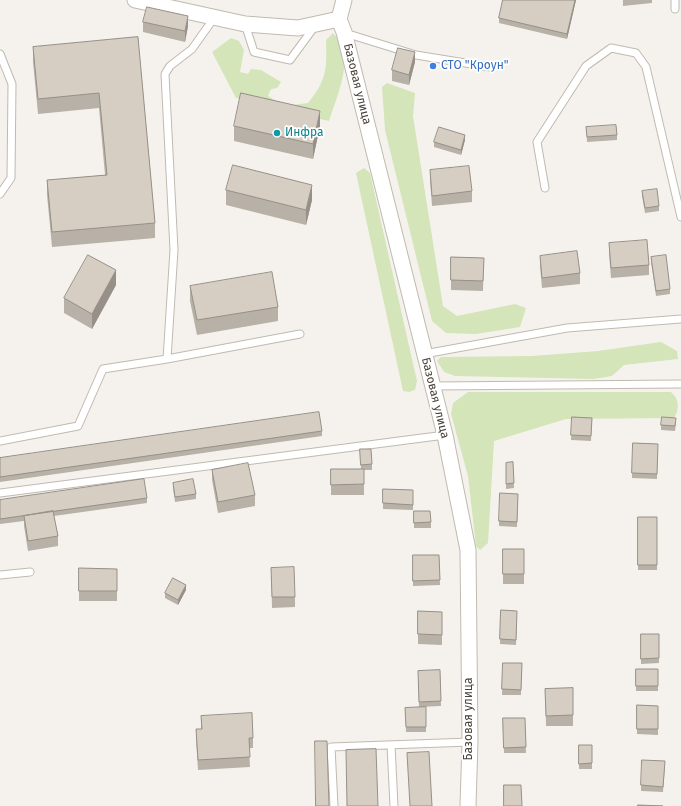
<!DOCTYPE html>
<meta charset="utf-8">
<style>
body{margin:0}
canvas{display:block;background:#f5f2ed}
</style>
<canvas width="681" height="806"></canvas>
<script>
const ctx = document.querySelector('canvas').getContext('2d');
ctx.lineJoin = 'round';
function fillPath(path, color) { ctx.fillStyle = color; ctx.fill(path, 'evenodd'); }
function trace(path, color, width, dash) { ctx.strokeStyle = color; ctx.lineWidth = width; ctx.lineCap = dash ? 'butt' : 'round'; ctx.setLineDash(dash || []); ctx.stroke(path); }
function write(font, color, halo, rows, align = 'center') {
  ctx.font = font + ' "Fira Sans",sans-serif'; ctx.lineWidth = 3.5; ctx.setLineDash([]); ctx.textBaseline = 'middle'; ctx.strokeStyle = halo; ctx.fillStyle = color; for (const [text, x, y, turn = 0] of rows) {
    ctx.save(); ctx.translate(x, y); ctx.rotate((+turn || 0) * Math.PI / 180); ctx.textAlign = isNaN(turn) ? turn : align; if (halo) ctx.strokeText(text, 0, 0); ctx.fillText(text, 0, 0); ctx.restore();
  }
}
fillPath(new Path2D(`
 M333 33C357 55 337 95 329 121L294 113 293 105 308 103C327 80 327 68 326 40Z
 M231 38 239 41 244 50 240 72 248 74 251 69 261 70 281 82 277 88 271 89 268 96 276 101 275 107 236 98 212 52Z
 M387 83 415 93 413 116 443 306 457 316 515 304 526 308 520 327 476 334 446 333 432 321 385 130 382 87Z
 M364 168 370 173 417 381 415 390 409 392 403 391 356 173Z
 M661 342 677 351 678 359 624 365 612 376 594 379 455 376 444 372 437 361 441 357 532 356 598 351Z
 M468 392H671C679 399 680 408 674 418L566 419 494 441 488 543 480 550 476 546 468 476 451 414 453 403Z`), '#d3e5b9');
const service = new Path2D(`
 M675 9V0
 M245 24 254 52 290 60 315 26
 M345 33 416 55 490 67
 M0 54 12 84 11 178 0 194
 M545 188 537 142 586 66 611 48 636 53 646 67 681 217
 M424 354 567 328 681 319
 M167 359 300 334
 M432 386 681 384
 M0 441 78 426 103 369 167 359 174 250 165 74 170 66 192 49 214 18
 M0 493 445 435
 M0 575 30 572
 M391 745 394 806
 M334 806 331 747 470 742`);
const minor = new Path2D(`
 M135 0 245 24 298 28 339 19
 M344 0 339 19 344 32 445 435 468 550 470 742 468 806`);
trace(service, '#c0bab0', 9);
trace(minor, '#c0bab0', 17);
trace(service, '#fff', 7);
trace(minor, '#fff', 15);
fillPath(new Path2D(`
 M503 0H576L567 39 499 23V18Z
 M623 0H652V3L623 6Z
 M143 22 188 26 185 42 143 32Z
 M138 37 155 223V238L52 247 47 195V180L105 175 99 108 38 114 33 62V47Z
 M415 62 409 85 392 81V70Z
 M234 126H320L313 159 234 141Z
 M586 127 617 135V140L587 142Z
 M465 140 461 155 434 147V142Z
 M430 170 472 191V202L432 206 430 180Z
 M226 190 312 200 306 225 226 205Z
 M642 191 659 206V211L645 213 642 196Z
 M609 243 649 265V275L611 278 609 253Z
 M540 256 580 273V284L542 288 540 266Z
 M451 257 484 258 483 291 451 290Z
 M651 257 670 289V294L656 296 651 262Z
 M116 285 92 329 64 313V298Z
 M190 286 278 307V321L197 335 190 301Z
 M572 417 592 418 591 441 571 440Z
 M676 423 675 431 661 430V425Z
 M322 431V436L0 482V458Z
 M633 443 658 444 657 479 632 478Z
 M360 449 372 464V470H364V495H331V469H361Z
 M513 462 514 488 506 489V463Z
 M212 470 255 495V506L218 513 212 480Z
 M173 483 196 494V499L175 502 173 488Z
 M383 489 413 490V510L383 509Z
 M518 494 517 527 499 526V521Z
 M147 498V503L54 516 58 536V546L28 551 24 526V521L0 524V500Z
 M414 511 431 522V528H414Z
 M638 517H657V570H638Z
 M503 549H524V584H503Z
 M413 555H439L440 585 413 586Z
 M79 568 117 569V601H79Z
 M271 568 295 597V607L272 608Z
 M186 590 178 605 165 598V593Z
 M501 610 517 611 516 645 500 644Z
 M418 611 442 612V645L418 644Z
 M641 634H659V663L641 664Z
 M503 663H522L521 695H502Z
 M636 669H658V691H636Z
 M440 670 441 706 419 707 418 671Z
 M573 688V726H546L545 689Z
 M637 705 658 706V735L637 734Z
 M426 707V732H406L405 708Z
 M201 716 253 738V748H249L250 767 198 770 196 739V729H201Z
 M503 718H525L526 753H504Z
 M579 745H592V769H579Z
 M665 766 663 792 641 791V785Z`), '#b8b1a8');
fillPath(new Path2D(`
 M575 0H576L567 39V34Z
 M188 16V26L185 42V31Z
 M415 52V62L409 85V75Z
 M320 111V126L313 159V144Z
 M465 135V140L461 155V150Z
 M312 185V200L306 225V210Z
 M116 270V285L92 329V314Z
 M186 585V590L178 605V600Z`), '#969088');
const building = new Path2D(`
 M503 0H575L567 34 499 18Z
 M147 7 188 16 185 31 143 22Z
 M138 37 155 223 52 232 47 180 107 175 99 93 38 99 33 47Z
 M398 48 415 52 409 75 392 70Z
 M241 93 320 111 313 144 234 126Z
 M616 125 617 135 587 137 586 127Z
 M439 127 465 135 461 150 434 142Z
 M233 165 312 185 306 210 226 190Z
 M469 166 472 191 432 196 430 170Z
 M657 189 659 206 645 208 642 191Z
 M647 240 649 265 611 268 609 243Z
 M577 251 580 273 542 278 540 256Z
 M88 255 116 270 92 314 64 298Z
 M666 255 670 289 656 291 651 257Z
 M451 257 484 258 483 281 451 280Z
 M272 272 278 307 197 320 190 286Z
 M319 412 322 431 0 477V458Z
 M572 417 592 418 591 436 571 435Z
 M662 417 676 418 675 426 661 425Z
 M633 443 658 444 657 474 632 473Z
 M360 449H371L372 464 361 465Z
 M513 462 514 483 506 484V463Z
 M248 463 255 495 218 502 212 470Z
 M331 469H364V484L331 485Z
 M144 479 147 498 0 519V500Z
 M193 479 196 494 175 497 173 483Z
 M383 489 413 490V505L383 503Z
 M500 493 518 494 517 522 499 521Z
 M53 511 58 536 28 541 24 516Z
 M414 511H430L431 522 414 523Z
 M638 517H657V565H638Z
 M503 549H524V574H503Z
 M413 555H439L440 580 413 581Z
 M294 567 295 597H272L271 568Z
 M79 568 117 569V591H79Z
 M173 578 186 585 178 600 165 593Z
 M501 610 517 611 516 640 500 639Z
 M418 611 442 612V635L418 634Z
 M641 634H659V658L641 659Z
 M503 663H522L521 690 502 689Z
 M636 669H658V686H636Z
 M440 670 441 701 419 702 418 671Z
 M573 688V715L546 716 545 689Z
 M637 705 658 706V729H637Z
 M426 707V727H406L405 708Z
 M252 713 253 738H249L250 757 198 760 196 729H202L201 716Z
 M503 718H525L526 747 504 748Z
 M315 741H327L329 806H316Z
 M579 745H592V763L579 764Z
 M376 749 378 806H347L346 750Z
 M429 752 432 806H410L407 753Z
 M642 760 665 761 663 787 641 785Z
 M504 785H521L522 806H504Z
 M638 805 663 806H638Z`);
fillPath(building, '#d6cec3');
trace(building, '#969088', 1);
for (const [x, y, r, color] of [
 [433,66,4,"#3f7fe0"],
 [277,133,4,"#0f9aa8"]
]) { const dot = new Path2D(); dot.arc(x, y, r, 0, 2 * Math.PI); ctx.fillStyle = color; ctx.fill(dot); trace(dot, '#fff', 1.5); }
write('12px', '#366cbe', '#fff', [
 ["СТО \"Кроун\"",441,66]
], 'left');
write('12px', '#49433b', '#fff', [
 ["Базовая улица",357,84,76],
 ["Базовая улица",435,398,76],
 ["Базовая улица",469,719,-90]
]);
write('12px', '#0d838f', '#fff', [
 ["Инфра",285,133]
], 'left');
</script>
